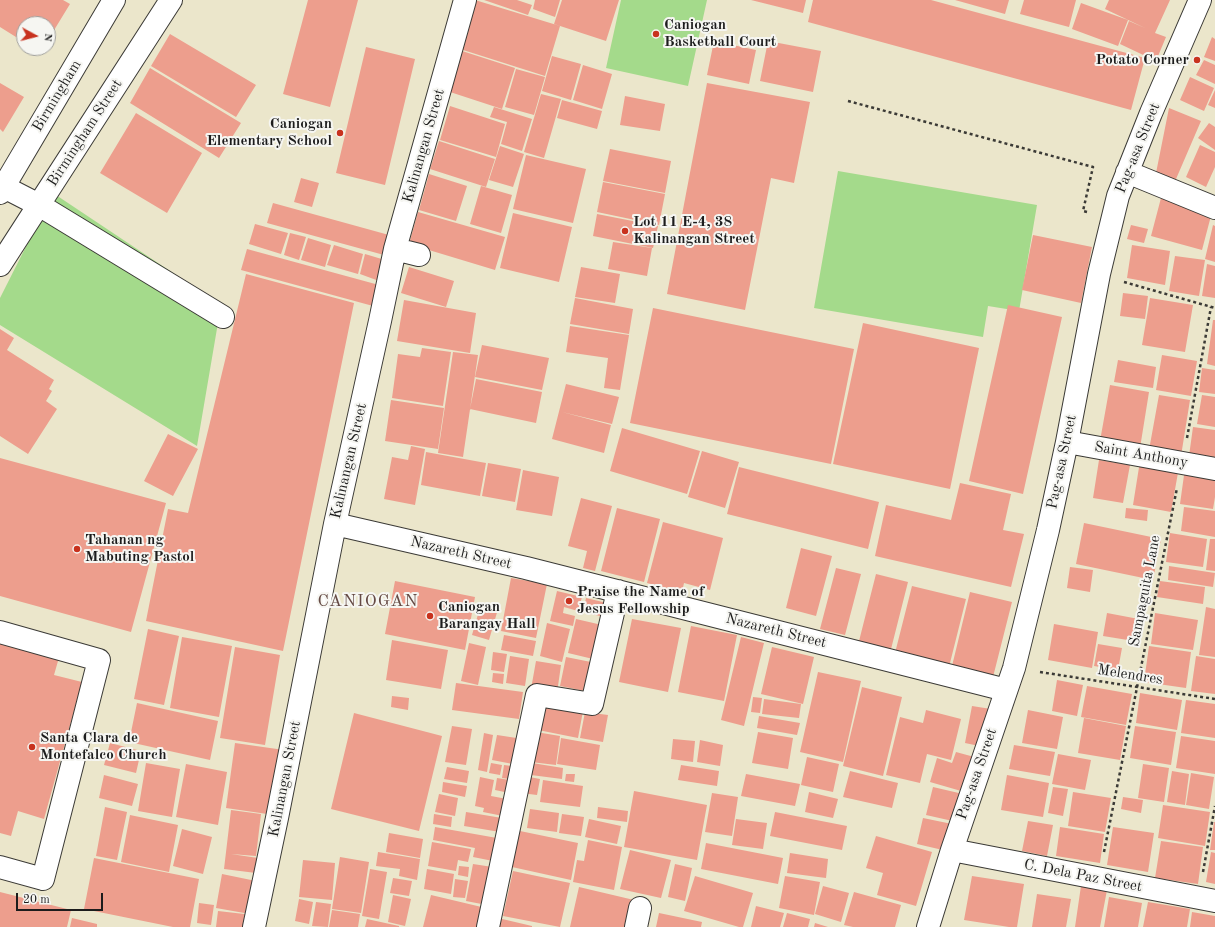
<!DOCTYPE html>
<style>
body{margin:0}
#map{position:relative;width:1215px;height:927px;overflow:hidden;background:#ebe6cb;font-family:"Old Standard TT",serif}
canvas{display:block}
.north{position:absolute;left:16px;top:16px;width:40px;height:40px;box-sizing:border-box;background:#f6f6f2;border:1px solid #9f9f9c;border-radius:50%;rotate:97deg;font-size:11px;font-weight:700;line-height:16px;text-align:center;color:#1c1c1c}
.north::after{content:'';display:block;margin:auto;width:14px;height:18px;background:#c8321e;clip-path:polygon(50% 0,100% 100%,50% 72%,0 100%)}
.scale{position:absolute;left:16px;top:893px;width:87px;height:18px;box-sizing:border-box;border:2px solid #1c1c1c;border-top:0;padding-left:5px;font-size:12px;line-height:14px;white-space:nowrap;color:#1c1c1c;-webkit-text-stroke:3px #f6f6f2;paint-order:stroke}
</style>
<div id="map">
<canvas width="1215" height="927"></canvas>
<div class="north">N</div>
<div class="scale">20 m</div>
</div>
<script>
const ctx = document.querySelector('canvas').getContext('2d');
ctx.lineJoin = 'round';
function fillPath(path, color) { ctx.fillStyle = color; ctx.fill(path, 'evenodd'); }
function trace(path, color, width, dash) { ctx.strokeStyle = color; ctx.lineWidth = width; ctx.lineCap = dash ? 'butt' : 'round'; ctx.setLineDash(dash || []); ctx.stroke(path); }
function write(font, color, halo, rows, align = 'center') {
  ctx.font = font + ' "Old Standard TT",serif'; ctx.lineWidth = 4; ctx.setLineDash([]); ctx.textBaseline = 'middle'; ctx.strokeStyle = halo; ctx.fillStyle = color; for (const [text, x, y, turn = 0] of rows) {
    ctx.save(); ctx.translate(x, y); ctx.rotate((+turn || 0) * Math.PI / 180); ctx.textAlign = isNaN(turn) ? turn : align; if (halo) ctx.strokeText(text, 0, 0); ctx.fillText(text, 0, 0); ctx.restore();
  }
}
fillPath(new Path2D(`
 M621 0H707L688 86 606 68Z
 M838 171 1037 205 1019 311 988 306 983 337 814 308Z
 M53 193 221 305 197 446 0 325V298Z`), '#a4da8b');
fillPath(new Path2D(`
 M0 0H63L70 4 48 40V24H24V42L0 27Z
 M308 0H358L330 107 283 94Z
 M475 0 560 26 545 76 460 49Z
 M484 0H517L532 5 528 15Z
 M535 0H560L555 17 533 9Z
 M562 0H619L606 41 554 24Z
 M751 0H806L803 13Z
 M813 0H931L1145 58 1131 110 808 22Z
 M955 0H1009L1005 14Z
 M1024 0H1076L1069 27 1020 14Z
 M1109 0H1170L1155 33 1166 37 1156 61 1120 44 1129 21 1145 28 1105 9Z
 M1081 3 1128 20 1118 46 1072 29Z
 M170 34 256 85 236 117 151 66Z
 M1212 37 1215 39V61L1204 57Z
 M714 41 756 50 749 84 707 75Z
 M768 41 821 51 813 92 760 81Z
 M366 47 415 59 385 185 336 173Z
 M459 50 515 68 502 109 447 91Z
 M552 56 581 64 571 100 542 91Z
 M1204 60 1215 65V84L1196 75Z
 M583 65 612 74 602 109 573 100Z
 M150 68 241 123 219 158 130 103Z
 M516 69 545 77 534 115 505 107Z
 M1190 77 1214 88 1204 111 1180 100Z
 M0 83 24 97 3 132 0 129Z
 M707 83 810 102 794 183 771 178 745 310 667 294Z
 M1215 90V108L1208 105Z
 M541 94 561 99 544 158 524 152Z
 M625 96 665 104 660 131 620 125Z
 M562 100 602 111 597 129 557 118Z
 M450 106 505 124 496 157 440 140Z
 M494 107 532 119 522 151 501 144 507 122 490 117Z
 M1169 108 1201 121 1173 186 1155 178Z
 M136 113 202 153 167 213 100 173Z
 M1209 123 1215 127V150L1198 138Z
 M439 141 495 159 486 187 430 169Z
 M1200 145 1215 152V167L1206 187 1186 177Z
 M500 146 524 154 513 187 489 180Z
 M610 149 671 161 665 193 603 181Z
 M526 155 586 169 573 223 513 209Z
 M429 174 467 186 456 221 419 210Z
 M301 178 319 183 312 207 294 202Z
 M603 182 665 194 659 225 597 212Z
 M481 186 512 195 501 233 470 224Z
 M1161 198 1212 212 1202 250 1151 236Z
 M273 203 389 235 384 255 267 223Z
 M418 212 505 237 495 270 409 244Z
 M513 213 572 227 559 282 500 268Z
 M597 214 658 226 653 248 593 236Z
 M255 224 288 233 281 254 249 244Z
 M1131 225 1148 229 1144 243 1127 239Z
 M1213 225 1215 226V262L1205 259Z
 M290 233 306 237 299 260 284 255Z
 M1033 235 1092 247 1081 303 1022 290Z
 M308 238 331 245 325 267 301 260Z
 M613 242 652 248 647 276 608 269Z
 M334 245 363 254 358 274 327 265Z
 M1132 245 1170 251 1165 285 1127 278Z
 M247 249 379 285 373 306 241 270Z
 M365 254 385 260 379 281 360 274Z
 M1175 256 1205 260 1199 296 1169 291Z
 M1207 264 1215 266V298L1202 296Z
 M409 267 454 281 446 307 401 293Z
 M581 267 620 274 615 303 575 297Z
 M246 274 354 303 283 651 146 621 168 509 188 513Z
 M1123 293 1148 296 1145 319 1120 316Z
 M575 298 633 309 629 334 570 324Z
 M1150 298 1193 305 1185 352 1142 345Z
 M404 300 476 313 470 353 397 341Z
 M1008 305 1062 317 1023 494 969 481Z
 M653 308 854 349 831 464 630 423Z
 M1213 320H1215V366L1207 364Z
 M863 323 979 348 950 489 833 464Z
 M570 326 629 335 620 390 604 388 608 358 566 352Z
 M0 329 14 338 7 350 54 380 49 389 52 391 46 401 57 409 28 454 0 436Z
 M482 345 549 358 542 390 475 377Z
 M422 348 451 352 443 406 392 398 398 354 420 357Z
 M453 352 478 355 463 457 438 453Z
 M1162 355 1197 361 1191 396 1156 390Z
 M1118 360 1156 367 1153 388 1114 382Z
 M1202 368 1215 370V394L1199 392Z
 M476 379 542 392 536 423 470 409Z
 M566 384 619 397 612 424 562 412 611 425 604 453 552 439Z
 M1110 385 1149 392 1140 448 1100 441Z
 M1159 395 1190 400 1181 456 1149 450Z
 M1202 395 1215 397V427L1197 424Z
 M391 400 444 408 438 449 385 441Z
 M1193 427 1215 430V460L1189 456Z
 M622 428 700 451 687 494 610 471Z
 M168 434 198 449 173 496 144 481Z
 M411 446 425 449 415 505 384 499 392 457 408 460Z
 M702 451 739 462 725 508 688 497Z
 M426 452 486 463 480 496 421 485Z
 M0 458 166 503 131 632 0 596Z
 M1099 460 1130 465 1123 503 1093 498Z
 M1140 461 1179 467 1171 512 1133 505Z
 M488 463 521 469 515 502 482 496Z
 M739 467 879 502 868 549 727 514Z
 M1185 468 1215 473V497L1213 509 1180 504Z
 M523 470 559 477 552 516 516 510Z
 M960 483 1011 494 1003 530 1024 534 1011 587 875 556 886 505 951 520Z
 M581 498 612 506 595 571 583 568 587 551 568 546Z
 M1184 507 1215 511V537L1181 531Z
 M617 508 660 519 644 582 601 571Z
 M1126 508 1148 510 1147 521 1125 518Z
 M663 522 723 538 710 590 684 583 682 592 647 583Z
 M1084 523 1161 539 1153 580 1076 564Z
 M1170 533 1207 539 1203 567 1166 562Z
 M1210 539H1215V571L1206 570Z
 M801 548 832 556 816 616 786 608Z
 M1169 566 1215 573 1213 587 1168 580Z
 M1070 567 1093 570 1090 592 1067 588Z
 M836 568 861 574 845 635 820 629Z
 M876 574 908 582 889 657 857 649Z
 M511 578 547 584 536 638 501 631Z
 M395 581 475 597 465 650 385 634Z
 M1160 581 1205 587 1203 604 1157 597Z
 M912 586 966 599 949 667 895 653Z
 M557 591 582 597 578 611 564 607 563 613 575 616 573 626 550 621Z
 M970 592 1012 602 993 677 952 666Z
 M586 598 607 603 604 617 583 612Z
 M481 604 498 609 489 640 472 635Z
 M1206 607 1215 609V657L1199 655Z
 M1107 613 1144 620 1140 642 1103 636Z
 M1155 613 1198 620 1193 650 1151 644Z
 M576 619 602 625 593 659 568 653Z
 M632 619 681 628 668 692 619 682Z
 M547 623 570 629 562 662 540 656Z
 M1054 624 1098 632 1092 668 1048 660Z
 M691 626 737 635 724 701 678 692Z
 M148 629 179 636 164 705 134 699Z
 M504 635 536 641 533 656 501 650Z
 M0 637 60 654 54 675 82 682 44 819 18 811 11 836 0 833Z
 M182 637 232 646 219 717 170 708Z
 M741 637 764 643 744 726 721 720Z
 M392 640 448 650 441 689 386 680Z
 M469 643 486 647 478 685 461 681Z
 M1098 644 1122 648 1118 670 1094 666Z
 M1149 646 1191 652 1186 688 1144 682Z
 M235 647 280 655 265 745 220 738Z
 M772 647 814 657 803 704 761 694Z
 M493 652 507 654 504 672 491 670Z
 M510 656 529 659 525 686 506 683Z
 M1196 656 1215 659V694L1191 691Z
 M566 657 591 662 585 691 560 686Z
 M536 661 561 665 557 693 531 689Z
 M818 672 861 681 843 762 800 752Z
 M493 673 504 674 503 684 492 682Z
 M1057 680 1083 685 1077 716 1052 711Z
 M456 683 523 692 519 719 452 710Z
 M1087 686 1132 694 1126 725 1081 717Z
 M862 687 902 697 883 776 843 766Z
 M1140 693 1182 700 1177 730 1136 723Z
 M392 696 409 698 408 710 391 707Z
 M753 697 762 698 760 713 751 712Z
 M764 699 801 704 799 718 762 714Z
 M1186 700 1215 704V738L1181 733Z
 M137 703 218 721 210 760 129 742Z
 M542 704 583 711 578 738 538 730Z
 M972 706 991 709 984 747 965 743Z
 M926 710 961 719 951 760 927 754 920 783 886 775 900 717 923 723Z
 M1028 710 1063 717 1057 749 1022 743Z
 M585 712 608 715 603 742 580 738Z
 M354 713 442 736 419 831 331 809Z
 M759 716 800 723 797 735 757 728Z
 M1084 718 1126 726 1120 760 1078 753Z
 M452 726 472 729 466 765 445 762Z
 M1135 726 1176 732 1171 765 1130 758Z
 M536 732 560 736 556 765 531 762Z
 M758 732 793 738 788 769 752 763Z
 M484 733 493 735 487 772 478 770Z
 M497 735 523 739 518 765 492 760Z
 M1181 736 1215 741V774L1176 768Z
 M561 738 600 745 596 770 557 764Z
 M673 739 695 741 693 762 671 759Z
 M700 740 723 745 720 766 697 762Z
 M110 743 141 751 136 773 104 765Z
 M235 743 284 750 274 815 226 808Z
 M1014 745 1055 752 1050 776 1009 769Z
 M956 752 978 758 968 793 930 782 937 758 952 763Z
 M1058 754 1091 760 1085 790 1052 784Z
 M807 757 839 764 833 792 801 785Z
 M146 763 180 769 172 817 138 811Z
 M491 763 502 765 500 775 489 773Z
 M532 763 563 768 562 779 531 775Z
 M186 764 227 772 218 825 176 817Z
 M1143 764 1169 768 1164 802 1138 798Z
 M504 765 519 767 517 780 502 778Z
 M681 765 719 771 717 786 678 780Z
 M447 767 469 771 467 783 444 779Z
 M850 771 898 783 892 808 843 797Z
 M1172 771 1189 774 1185 805 1167 802Z
 M1191 773 1214 777 1209 809 1186 805Z
 M566 774H575L574 782 565 781Z
 M746 774 800 784 795 806 741 796Z
 M104 775 138 784 132 806 99 798Z
 M1007 775 1049 783 1043 817 1001 810Z
 M524 776 540 779 537 795 521 793Z
 M480 777 494 780 491 796 507 799 503 816 483 812 484 808 475 806Z
 M497 778 516 781 514 794 495 790Z
 M543 780 583 786 580 807 540 802Z
 M443 782 467 786 465 797 442 792Z
 M933 787 963 794 957 822 926 815Z
 M1053 787 1068 789 1063 816 1048 813Z
 M634 791 707 805 697 860 624 847Z
 M809 792 838 799 833 818 805 812Z
 M1073 792 1111 798 1105 832 1068 826Z
 M712 793 738 797 732 836 705 832Z
 M439 794 458 798 455 816 435 812Z
 M1123 797 1143 800 1141 813 1121 809Z
 M1163 805 1210 812 1205 846 1158 838Z
 M105 807 127 812 117 860 96 856Z
 M598 807 628 811 627 822 597 818Z
 M530 809 559 813 557 832 527 828Z
 M231 810 261 814 256 856 231 854 258 858 256 873 224 869Z
 M466 812 508 819 506 833 464 826Z
 M775 812 847 826 842 850 770 836Z
 M434 814 452 817 451 827 433 824Z
 M562 814 584 817 581 836 559 833Z
 M130 815 178 825 169 872 121 862Z
 M923 818 952 824 947 851 917 844Z
 M589 819 621 826 617 844 585 837Z
 M736 819 767 823 763 849 732 845Z
 M1028 821 1053 825 1047 856 1022 851Z
 M1214 822H1215V850H1210Z
 M435 827 497 838 493 861 473 857 475 848 433 840Z
 M1060 827 1104 834 1100 863 1056 856Z
 M1113 827 1154 833 1148 872 1107 865Z
 M182 829 212 837 203 874 173 866Z
 M520 831 578 843 571 880 512 867Z
 M389 833 423 839 420 858 386 852Z
 M876 836 932 852 916 906 877 895 883 873 866 868Z
 M588 840 622 847 614 890 573 882 577 860 584 861Z
 M1161 841 1203 847 1198 884 1155 878Z
 M432 842 471 849 468 862 458 860 456 871 428 866Z
 M706 843 783 858 778 884 701 869Z
 M630 850 671 860 661 898 620 889Z
 M378 852 420 859 417 880 399 876 400 869 376 866Z
 M1211 852 1215 853V884L1206 882Z
 M790 853 828 859 826 878 787 873Z
 M340 857 369 862 361 913 332 909Z
 M94 858 199 879 190 927H173L84 909Z
 M303 860 335 863 332 900 299 897Z
 M473 864 499 868 492 906 466 901Z
 M675 864 692 868 685 901 668 897Z
 M459 866 469 867 468 877 458 875Z
 M370 869 387 872 379 919 362 916Z
 M427 869 454 874 451 894 424 889Z
 M513 871 570 883 560 927 503 916Z
 M222 874 256 881 250 914 216 908Z
 M695 876 753 893 743 927H739L684 911Z
 M785 876 820 882 814 915 779 908Z
 M972 876 1024 884 1017 927H1009L964 920Z
 M393 878 412 881 409 896 390 893Z
 M455 879 468 881 465 898 453 897Z
 M823 886 849 893 841 922 815 914Z
 M1081 886 1107 890 1100 927H1075Z
 M579 887 634 900 628 927H570Z
 M0 892 71 910 67 927H0Z
 M854 892 901 905 895 927H853L844 925Z
 M1037 894 1071 899 1066 927H1032Z
 M393 895 411 899 405 926 388 922Z
 M431 895 490 909 485 927H423Z
 M1109 897 1142 903 1138 927H1104Z
 M299 899 313 902 309 924 295 921Z
 M316 902 331 904 328 927 312 926Z
 M1148 902 1190 909 1187 927H1143Z
 M199 903 214 905 211 925 197 923Z
 M756 906 784 913 780 927H751Z
 M332 910 360 914 358 927H329Z
 M218 911 253 915 252 927H216Z
 M1192 912 1215 916V927H1190Z
 M659 913 702 922 701 927H656Z
 M787 913 810 919 808 927H783Z
 M72 918 97 924V927H70Z
 M498 918 532 926V927H496Z
 M367 919 399 926V927H365Z
 M815 923 828 927H814Z`), '#ed9e8d');
const minor = new Path2D(`
 M1127 172 1215 208
 M0 185 39 205 223 317
 M0 193 114 0
 M395 249 419 255
 M0 265 171 0
 M1067 442 1215 469
 M335 524 526 568 1006 690
 M0 632 99 660 43 879 0 867
 M952 850 1215 901
 M254 927 277 818 335 524 380 321 395 249 465 0
 M488 927 537 695 592 704 618 591
 M636 927 640 908
 M928 927 952 850 1014 668 1048 530 1067 442 1099 274 1118 196 1151 113 1200 0`);
trace(minor, '#3b3a36', 24);
trace(new Path2D(`
 M848 101 1093 167 1083 211 1087 212
 M1124 282 1215 308
 M1187 438 1211 307
 M1040 672 1215 699
 M1104 852 1177 488
 M1203 872 1215 806`), '#3b3a36', 2.5, [3, 3]);
trace(minor, '#fff', 22);
for (const [x, y, r, color] of [
 [656,34,4,"#c8321e"],
 [1197,60,4,"#c8321e"],
 [340,133,4,"#c8321e"],
 [625,231,4,"#c8321e"],
 [77,549,4,"#c8321e"],
 [569,601,4,"#c8321e"],
 [430,616,4,"#c8321e"],
 [32,747,4,"#c8321e"]
]) { const dot = new Path2D(); dot.arc(x, y, r, 0, 2 * Math.PI); ctx.fillStyle = color; ctx.fill(dot); trace(dot, '#f6f6f2', 1.5); }
write('bold 15px', '#1c1c1c', '#f6f6f2', [
 ["Caniogan",664,25],
 ["Basketball Court",664,42],
 ["Potato Corner",1189,60,"right"],
 ["Caniogan",332,124,"right"],
 ["Elementary School",332,141,"right"],
 ["Lot 11 E-4, 38",633,222],
 ["Kalinangan Street",633,239],
 ["Tahanan ng",85,540],
 ["Mabuting Pastol",85,557],
 ["Praise the Name of",577,592],
 ["Jesus Fellowship",577,609],
 ["Caniogan",438,607],
 ["Barangay Hall",438,624],
 ["Santa Clara de",40,738],
 ["Montefalco Church",40,755]
], 'left');
write('15px', '#1c1c1c', '#f6f6f2', [
 ["Birmingham",57,96,-59],
 ["Birmingham Street",85,133,-57],
 ["Kalinangan Street",424,146,-74],
 ["Pag-asa Street",1138,148,-68],
 ["Saint Anthony",1141,455,10],
 ["Kalinangan Street",349,461,-77],
 ["Pag-asa Street",1062,462,-78],
 ["Nazareth Street",461,553,13],
 ["Sampaguita Lane",1145,591,-79],
 ["Nazareth Street",776,631,14],
 ["Melendres",1130,675,9],
 ["Pag-asa Street",977,774,-71],
 ["Kalinangan Street",285,779,-79],
 ["C. Dela Paz Street",1083,876,11]
]);
ctx.letterSpacing = '1px';
write('17px', '#654a44', '#f6f6f2', [
 ["CANIOGAN",368,602]
]);
ctx.letterSpacing = '0px';
</script>
